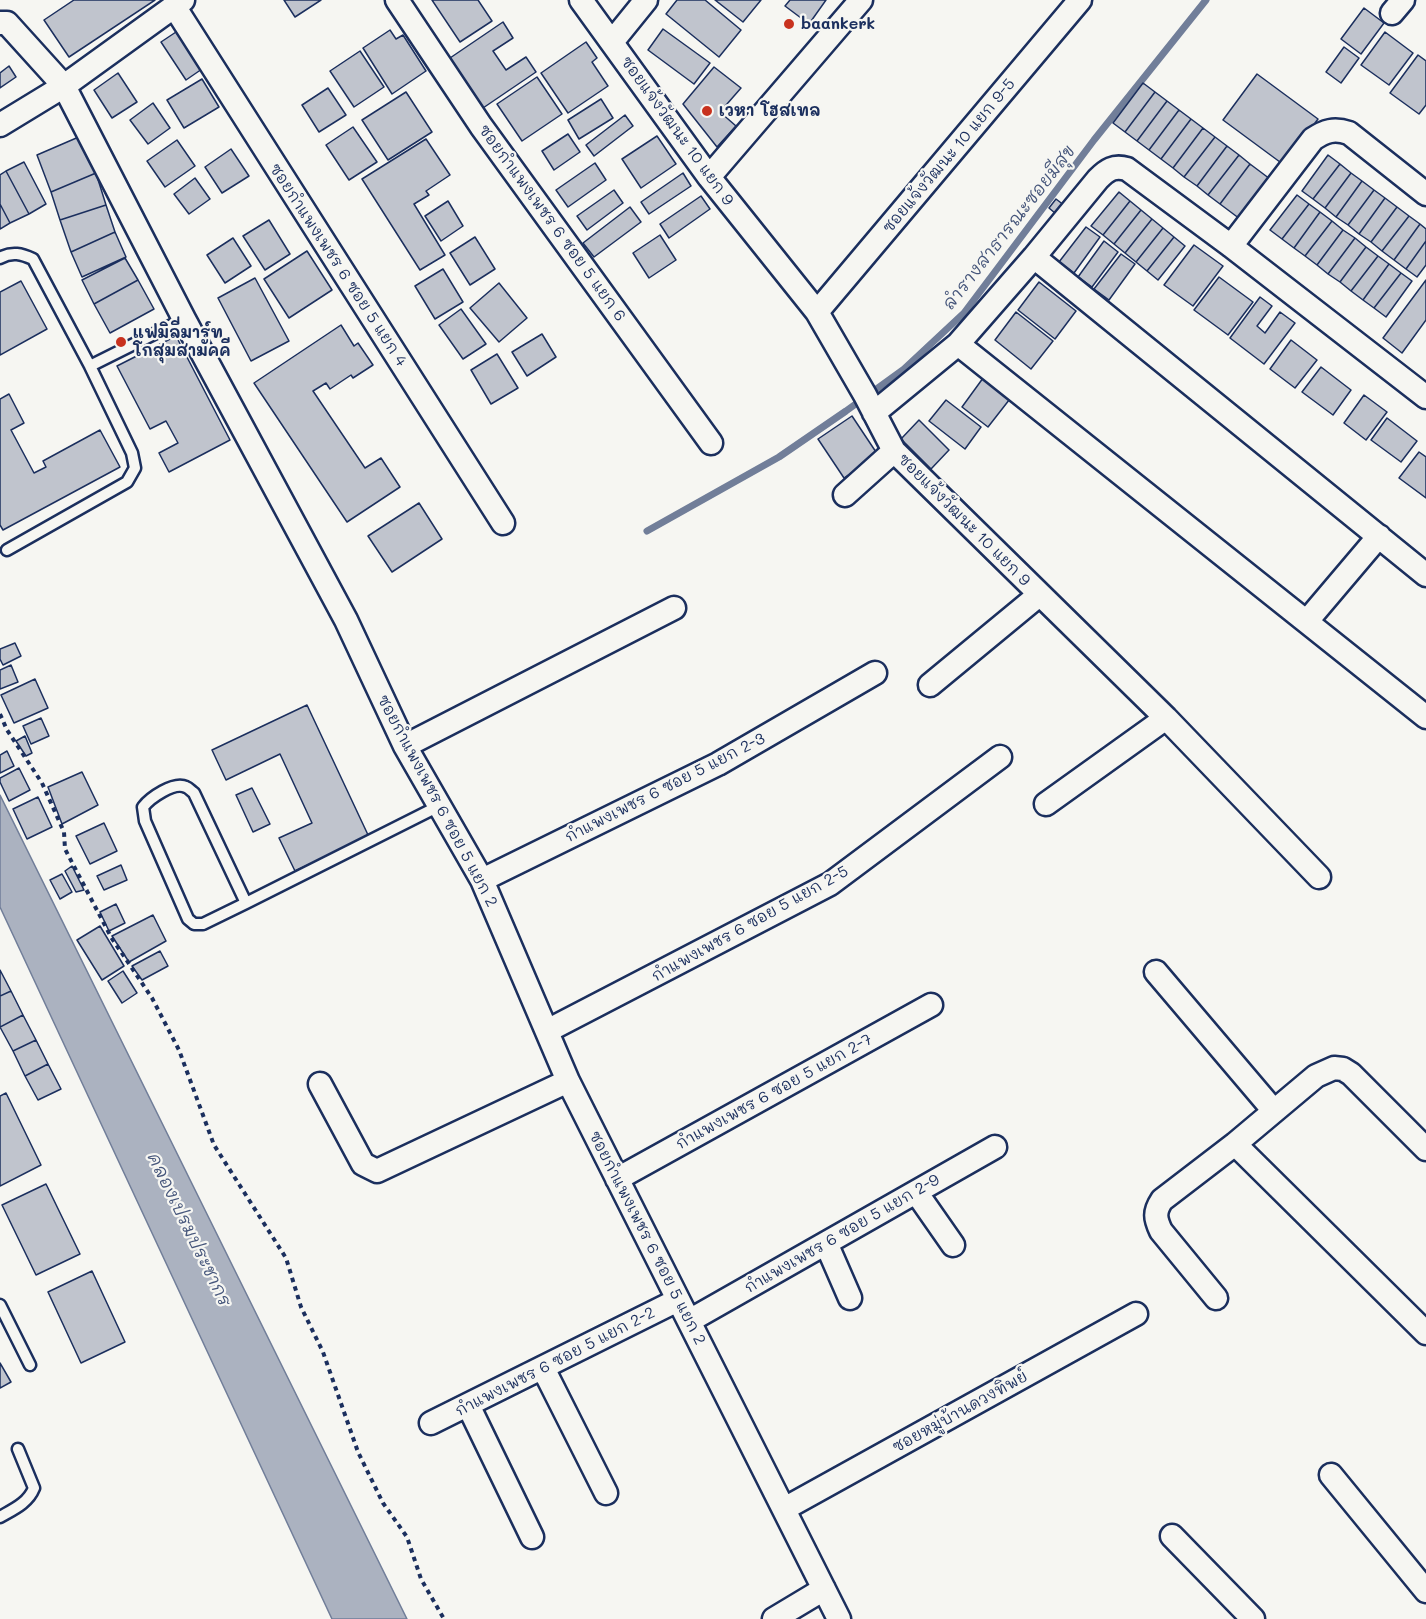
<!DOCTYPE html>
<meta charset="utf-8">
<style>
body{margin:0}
canvas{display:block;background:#f6f6f2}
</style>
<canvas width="1426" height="1619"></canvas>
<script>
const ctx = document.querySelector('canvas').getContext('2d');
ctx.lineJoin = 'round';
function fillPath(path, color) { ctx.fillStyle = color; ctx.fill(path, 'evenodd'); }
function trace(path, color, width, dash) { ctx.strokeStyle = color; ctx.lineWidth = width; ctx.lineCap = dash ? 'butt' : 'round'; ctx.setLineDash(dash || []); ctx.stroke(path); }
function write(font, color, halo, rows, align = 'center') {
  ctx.font = font + ' Mali,"Playpen Sans Thai",sans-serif'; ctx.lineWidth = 4.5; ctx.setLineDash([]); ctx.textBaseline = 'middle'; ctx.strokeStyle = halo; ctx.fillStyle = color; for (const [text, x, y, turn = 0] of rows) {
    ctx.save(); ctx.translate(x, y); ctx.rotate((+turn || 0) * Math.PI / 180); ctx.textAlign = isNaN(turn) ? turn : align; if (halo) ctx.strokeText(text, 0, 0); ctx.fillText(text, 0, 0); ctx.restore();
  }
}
const water = new Path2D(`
 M0 795 407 1619H332L0 907Z`);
fillPath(water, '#abb2c0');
trace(water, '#717e99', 1.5);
trace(new Path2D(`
 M647 531 779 457 846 411 904 369 964 313 1094 140 1206 0`), '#717e99', 7);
const building = new Path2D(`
 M74 0H155L69 57 44 20Z
 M284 0H321L295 17Z
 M432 0H478L492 21 460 42Z
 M677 0H705L741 30 719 57 666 14Z
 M715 0H761L743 22Z
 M790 0H826L809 24 785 6Z
 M1364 8 1384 23 1361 54 1341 39Z
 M503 22 513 38 493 51 506 70 526 57 536 72 483 108 450 58Z
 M663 29 710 63 694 84 648 50Z
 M390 30 396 39 403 35 426 71 392 94 363 48Z
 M176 32 202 69 186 80 161 42Z
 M1385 32 1413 53 1389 85 1361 65Z
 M586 42 597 58 592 62 608 86 568 113 541 73Z
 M1344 47 1359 58 1341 83 1326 72Z
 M360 51 384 87 354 107 330 71Z
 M1418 55 1426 61V105L1419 114 1390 93Z
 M9 66 16 77 0 88V73Z
 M714 67 741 88 720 112 736 126 717 147 683 104Z
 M118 73 137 102 112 118 94 90Z
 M1257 74 1318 119 1284 165 1223 120Z
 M537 77 562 114 522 141 497 104Z
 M202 79 219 107 184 128 167 100Z
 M1143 83 1155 92 1125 132 1113 123Z
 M328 88 346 115 319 132 302 105Z
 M406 92 432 132 388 160 362 120Z
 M1155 92 1167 101 1137 141 1125 132Z
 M601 99 613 118 579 139 568 120Z
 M1167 101 1179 110 1149 150 1137 141Z
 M153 103 170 128 148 144 130 120Z
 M1179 110 1191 119 1161 159 1149 150Z
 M625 115 633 126 594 156 586 145Z
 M1191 119 1203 128 1173 168 1161 159Z
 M353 127 377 162 349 180 326 145Z
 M1203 128 1215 137 1184 177 1173 168Z
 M568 134 580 152 554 170 542 151Z
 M81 136 96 173 51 192 37 155Z
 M657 136 676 164 641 188 622 159Z
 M1215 137 1227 146 1197 186 1184 177Z
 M426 139 450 175 426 191 429 195 414 204 445 255 420 270 362 179Z
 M177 140 195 166 165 187 147 161Z
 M1227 146 1239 155 1208 195 1197 186Z
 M231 149 249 176 222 193 205 167Z
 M1239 155 1250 164 1220 204 1208 195Z
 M1328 155 1340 164 1313 199 1302 191Z
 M24 162 46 204 29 214 6 171Z
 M595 163 606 180 568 207 556 190Z
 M1250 164 1274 182 1244 222 1220 204Z
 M1340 164 1351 173 1325 208 1313 199Z
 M6 171 29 214 10 223 0 204V175Z
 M96 173 106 205 60 220 51 192Z
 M683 173 691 186 649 214 641 202Z
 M1351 173 1362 181 1336 217 1325 208Z
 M195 178 210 199 189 214 174 194Z
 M1362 181 1374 190 1348 225 1336 217Z
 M614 190 623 203 587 230 577 216Z
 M1374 190 1385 198 1359 234 1348 225Z
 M1119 192 1130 201 1103 235 1091 226Z
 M1297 195 1309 204 1282 239 1270 230Z
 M701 196 710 209 669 238 660 224Z
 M1385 198 1397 207 1371 242 1359 234Z
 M1056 199 1069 209 1062 219 1049 208Z
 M448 201 463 226 441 241 425 216Z
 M1130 201 1141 210 1114 244 1103 235Z
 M0 204 10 223 0 229Z
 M1309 204 1320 212 1294 248 1282 239Z
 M106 205 115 232 71 252 60 220Z
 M630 207 641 222 594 257 583 243Z
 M1397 207 1409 216 1382 251 1371 242Z
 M1141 210 1152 219 1125 253 1114 244Z
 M1320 212 1332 221 1305 256 1294 248Z
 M1409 216 1420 224 1394 260 1382 251Z
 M1152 219 1163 228 1136 262 1125 253Z
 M269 220 290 254 265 270 243 236Z
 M1332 221 1343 230 1317 265 1305 256Z
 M1420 224 1426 229V241L1406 269 1394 260Z
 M1086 227 1100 237 1074 273 1059 262Z
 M1163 228 1174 237 1147 271 1136 262Z
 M1343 230 1355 238 1328 274 1317 265Z
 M115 232 126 257 82 277 71 252Z
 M660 235 676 260 649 278 633 253Z
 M475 237 495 269 470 285 450 253Z
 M1174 237 1185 246 1158 280 1147 271Z
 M233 238 251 266 225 283 207 255Z
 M1355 238 1366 247 1340 282 1328 274Z
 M1104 241 1118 252 1092 287 1078 277Z
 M1426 241V265L1417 277 1406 269Z
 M1194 245 1223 266 1193 306 1164 285Z
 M1366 247 1378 256 1351 291 1340 282Z
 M307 251 332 290 289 318 264 279Z
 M1121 254 1135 264 1109 300 1094 289Z
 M1378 256 1389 264 1363 300 1351 291Z
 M125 258 138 280 94 304 82 280Z
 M1389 264 1401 273 1374 308 1363 300Z
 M443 269 463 302 435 319 415 286Z
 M1401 273 1412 281 1386 317 1374 308Z
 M1219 277 1253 302 1228 335 1194 310Z
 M255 278 289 341 251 361 218 298Z
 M138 280 154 309 110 333 94 304Z
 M1426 280V320L1402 353 1383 338Z
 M21 281 47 329 0 355V292Z
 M1039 282 1076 311 1055 339 1018 310Z
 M499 283 527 318 499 342 470 308Z
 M1260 297 1272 306 1257 326 1265 333 1280 312 1295 323 1264 364 1230 338Z
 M461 309 486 344 463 359 439 325Z
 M1016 312 1053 341 1031 369 995 340Z
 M341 325 354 346 358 343 373 365 353 378 351 375 330 389 326 383 313 391 365 468 381 458 400 487 347 522 254 383Z
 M542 334 556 357 527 376 512 352Z
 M176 336 230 440 169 472 159 453 178 443 166 421 150 429 117 366Z
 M1291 340 1317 360 1295 388 1270 369Z
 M497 354 518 388 491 404 471 370Z
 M1321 367 1351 390 1333 415 1302 392Z
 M986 374 1013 395 988 427 962 407Z
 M9 394 24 423 11 430 34 473 46 467 43 461 100 430 120 467 3 530 0 525V399Z
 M1364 395 1387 412 1366 440 1344 423Z
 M946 400 981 427 965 449 929 421Z
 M852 416 878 455 844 478 818 439Z
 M1387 418 1417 441 1401 462 1371 440Z
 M919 420 949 450 931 469 901 439Z
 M1419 452 1426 457V498L1399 478Z
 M419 503 442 539 392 572 368 536Z
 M15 643 21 656 3 665 0 659V649Z
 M11 665 18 682 0 689V670Z
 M35 679 48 708 14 723 1 695Z
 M307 705 369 837 295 871 279 838 312 823 280 754 226 780 212 750Z
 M41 718 49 736 31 744 23 726Z
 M25 736 32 753 26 756 16 741Z
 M7 751 14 766 0 773V755Z
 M19 768 30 790 9 801 0 782V778Z
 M82 772 98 805 62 824 48 787Z
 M252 788 270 824 253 832 236 795Z
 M38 797 52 827 27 839 13 809Z
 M104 823 117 851 90 864 76 836Z
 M121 865 127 880 104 890 97 876Z
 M72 866 84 890 76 892 65 871Z
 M62 874 72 892 60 899 50 880Z
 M116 904 125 923 109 931 100 912Z
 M153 915 166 941 129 962 112 936Z
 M100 926 124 966 102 980 77 940Z
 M160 951 168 966 142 980 132 966Z
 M0 970 11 991 0 996Z
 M123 971 137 993 122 1003 108 981Z
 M11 991 23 1015 0 1027V996Z
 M23 1015 36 1040 13 1051 0 1027Z
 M36 1040 48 1064 25 1076 13 1051Z
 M48 1064 61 1089 38 1100 25 1076Z
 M6 1093 41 1165 0 1186V1096Z
 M46 1184 80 1254 36 1275 2 1205Z
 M92 1271 125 1342 81 1363 48 1292Z
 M0 1363 11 1382 0 1388Z`);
fillPath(building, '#c0c4cd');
trace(building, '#1b2f5e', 1.5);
const service = new Path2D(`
 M0 258C12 251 22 254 33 259L90 366 132 453 135 468 127 482 7 550
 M90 366 184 319
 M246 903 194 793C191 791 189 788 186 787 174 781 150 798 143 807L145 821 188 919 194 924H203L246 903 439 806
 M0 1305 30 1365
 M0 1517C14 1509 28 1503 34 1488L18 1449`);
const minor = new Path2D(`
 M397 0 481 126 711 443
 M581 0 709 177 817 312 865 395 894 451 1166 718 1319 877
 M174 6 503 523
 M1392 13 1403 0
 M0 23H7L64 86 184 319 346 620 405 746 482 880 568 1081 839 1619
 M612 42 646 0
 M0 125 64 86 183 0
 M709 177 861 0
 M1231 246 1313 139C1325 131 1334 128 1349 133L1426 194
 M1034 257 1426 575
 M817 312 1080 0
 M958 344 1426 717
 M874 413 958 344 1034 257 1098 179C1107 170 1114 165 1127 169L1231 246 1426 397
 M845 495 894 451
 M1307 621 1379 536
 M930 685 1039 595
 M405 746 674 608
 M1046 804 1166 718
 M482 880 718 764 875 673
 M1156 972 1274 1111
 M547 1031 830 884 1000 757
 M320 1084 363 1164 377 1171 568 1081
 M1235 1144 1426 1333
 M617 1179 931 1005
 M916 1192 953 1245
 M826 1243 850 1298
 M1216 1298 1161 1231C1155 1218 1154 1212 1162 1200L1235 1144 1316 1076 1334 1068 1343 1069 1351 1074 1426 1149
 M689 1321 995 1147
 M543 1368 606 1493
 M468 1405 532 1537
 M431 1423 678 1300
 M1331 1475 1426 1591
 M784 1509 1136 1314
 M1172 1536 1253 1619
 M774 1619 824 1589`);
trace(service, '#1b2f5e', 15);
trace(minor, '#1b2f5e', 27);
trace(new Path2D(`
 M0 714 7 730 42 783 64 832 65 849 111 937 152 998 179 1050 214 1145 286 1258 301 1307 323 1352 358 1452 383 1503 407 1537 421 1579 444 1619`), '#1b2f5e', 4, [4.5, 4.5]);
trace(service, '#f6f6f2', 10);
trace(minor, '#f6f6f2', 22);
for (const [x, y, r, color] of [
 [789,24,6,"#c8321e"],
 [707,111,6,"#c8321e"],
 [121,342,6,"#c8321e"]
]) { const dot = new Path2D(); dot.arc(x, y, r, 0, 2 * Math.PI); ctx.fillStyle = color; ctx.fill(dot); trace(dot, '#f6f6f2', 2); }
write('bold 16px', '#1b2f5e', '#f6f6f2', [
 ["baankerk",801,24],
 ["เวหา โฮสเทล",719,111],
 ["แฟมิลี่มาร์ท",133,333],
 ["โกสุมสามัคคี",133,351]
], 'left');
write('16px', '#1b2f5e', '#f6f6f2', [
 ["ซอยแจ้งวัฒนะ 10 แยก 9",677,131,54],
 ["ซอยแจ้งวัฒนะ 10 แยก 9-5",949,156,-50],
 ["ซอยกำแพงเพชร 6 ซอย 5 แยก 6",552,223,54],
 ["ซอยกำแพงเพชร 6 ซอย 5 แยก 4",338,265,57],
 ["ซอยแจ้งวัฒนะ 10 แยก 9",964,520,45],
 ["กำแพงเพชร 6 ซอย 5 แยก 2-3",665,788,-27],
 ["ซอยกำแพงเพชร 6 ซอย 5 แยก 2",437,801,62],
 ["กำแพงเพชร 6 ซอย 5 แยก 2-5",750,924,-29],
 ["กำแพงเพชร 6 ซอย 5 แยก 2-7",774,1092,-29],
 ["กำแพงเพชร 6 ซอย 5 แยก 2-9",842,1234,-30],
 ["ซอยกำแพงเพชร 6 ซอย 5 แยก 2",647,1238,63],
 ["กำแพงเพชร 6 ซอย 5 แยก 2-2",555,1362,-27],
 ["ซอยหมู่บ้านดวงทิพย์",960,1412,-29]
]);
write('italic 18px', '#46567b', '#f6f6f2', [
 ["ลำรางสาธารณะซอยมีสุข",1009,228,-52],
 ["คลองเปรมประชากร",189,1230,64]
]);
</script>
